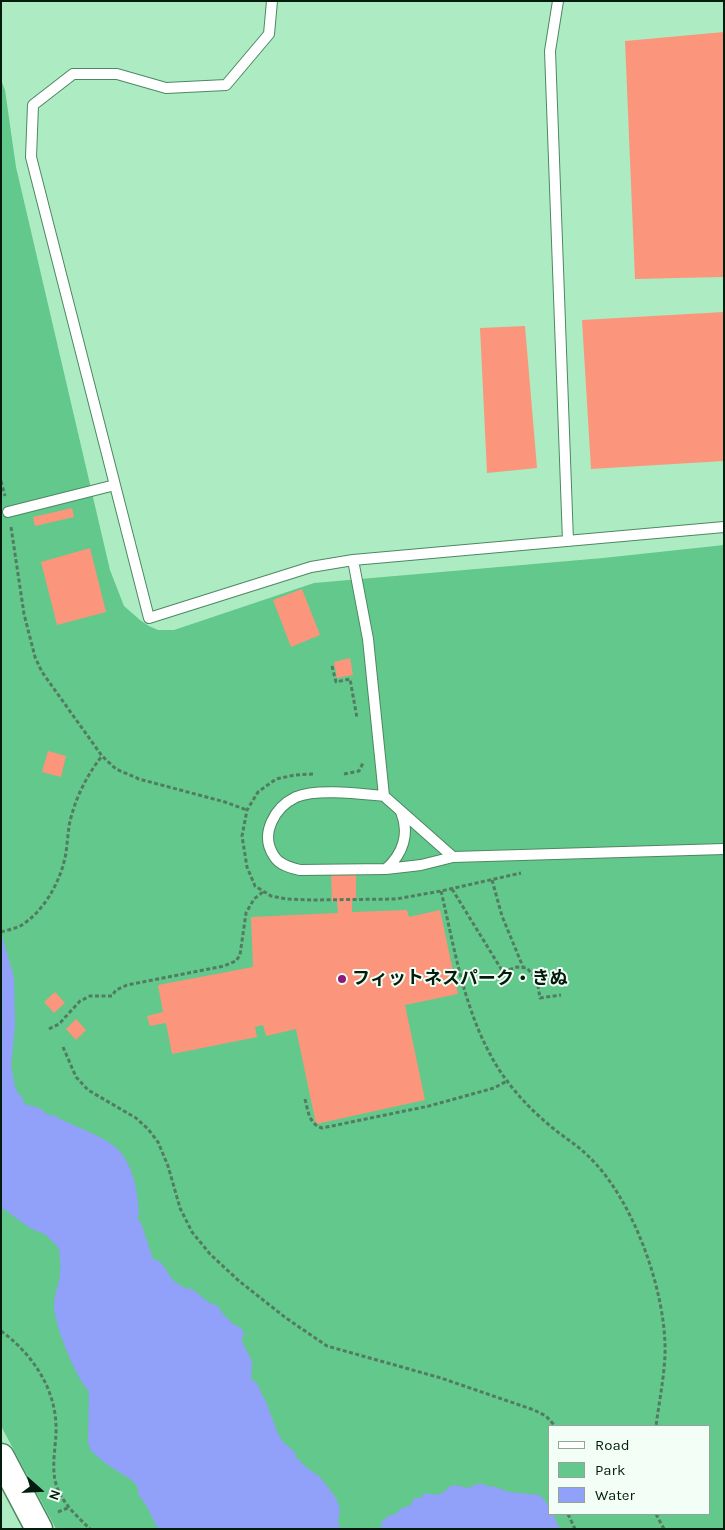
<!DOCTYPE html>
<meta charset="utf-8">
<style>
body{margin:0}
#map{position:relative;width:725px;height:1530px;overflow:hidden;background:#adecc2;font-family:Karla,sans-serif}
canvas{display:block}
.frame{position:absolute;inset:0;border:2px solid #031c0d;pointer-events:none}
.legend{position:absolute;left:548px;top:1425px;width:162px;height:90px;box-sizing:border-box;background:#f3fff6;border:1px solid #93a499;margin:0;padding:6px 9px;list-style:none;font-size:15px;color:#031c0d}
.legend li{display:flex;align-items:center;gap:10px;height:25px}
.legend b{width:25px;border:1px solid #93a499}
.north{position:absolute;left:15px;top:1465px;width:50px;height:50px;-webkit-text-stroke:4px #f3fff6;paint-order:stroke;rotate:109deg;font-size:14px;font-weight:700;line-height:20px;text-align:center;color:#031c0d}
.north::after{content:'';display:block;margin:auto;width:18px;height:22px;background:#031c0d;clip-path:polygon(50% 0,100% 100%,50% 72%,0 100%)}
</style>
<div id="map">
<canvas width="725" height="1530"></canvas>
<div class="frame"></div>
<ul class="legend">
<li><b style="height:6px;background:#fff"></b>Road</li>
<li><b style="height:14px;background:#63c88b"></b>Park</li>
<li><b style="height:14px;background:#91a0f8"></b>Water</li>
</ul>
<div class="north">N</div>
</div>
<script>
const ctx = document.querySelector('canvas').getContext('2d');
ctx.lineJoin = 'round';
function fillPath(path, color) { ctx.fillStyle = color; ctx.fill(path, 'evenodd'); }
function trace(path, color, width, dash) { ctx.strokeStyle = color; ctx.lineWidth = width; ctx.lineCap = dash ? 'butt' : 'round'; ctx.setLineDash(dash || []); ctx.stroke(path); }
function write(font, color, halo, rows, align = 'center') {
  ctx.font = font + ' Karla,"Noto Sans JP",sans-serif'; ctx.lineWidth = 4; ctx.setLineDash([]); ctx.textBaseline = 'middle'; ctx.strokeStyle = halo; ctx.fillStyle = color; for (const [text, x, y, turn = 0] of rows) {
    ctx.save(); ctx.translate(x, y); ctx.rotate((+turn || 0) * Math.PI / 180); ctx.textAlign = isNaN(turn) ? turn : align; if (halo) ctx.strokeText(text, 0, 0); ctx.fillText(text, 0, 0); ctx.restore();
  }
}
fillPath(new Path2D(`
 M1 80 5 90 16 167 110 570 124 606 140 620 149 626 158 630H174L314 583 603 558 724 545V1529H56L1 1426ZM549 1426H709V1514H549Z`), '#63c88b');
fillPath(new Path2D(`
 M1 932 14 978 15 1026 11 1066 15 1087 18 1093 23 1098 24 1104 40 1108 48 1115H54L58 1118C76 1127 98 1134 114 1146 133 1161 138 1192 139 1214L137 1218 141 1223 153 1259C164 1261 166 1272 172 1279 175 1283 184 1287 189 1290L190 1287 208 1302 218 1306 222 1313 233 1324 241 1328 245 1335 242 1336V1342L252 1361 251 1379C262 1385 258 1392 265 1399L278 1434 283 1442 295 1452 296 1457 307 1468 320 1477 336 1498 340 1509 338 1522 341 1529H158L146 1505 138 1494V1488L133 1481 105 1463 91 1451 88 1443 89 1391C76 1379 52 1320 54 1302 55 1293 59 1284 60 1275 61 1266 60 1257 59 1248L46 1235 30 1228 1 1207Z
 M477 1484H485L487 1487 492 1486 509 1492 540 1495 549 1506V1514H553L560 1529H377L383 1525 381 1522 392 1514 395 1515 400 1509 411 1505 414 1498H422L423 1493 436 1495 443 1493 449 1487 454 1485 468 1488Z`), '#91a0f8');
fillPath(new Path2D(`
 M724 32V277L635 279 625 41Z
 M724 312V461L591 469 582 320Z
 M525 326 537 468 487 473 480 328Z
 M72 508 74 517 35 526 33 517Z
 M90 548 106 612 57 625 41 562Z
 M302 589 320 635 291 647 273 600Z
 M350 658 353 675 337 678 334 662Z
 M48 751 66 756 61 777 42 772Z
 M356 871V901H352V912L407 910 409 917 440 910 458 994 405 1005 425 1100 316 1124 296 1029 266 1036 263 1025 255 1027 257 1037 172 1054 166 1023 150 1026 147 1016 163 1012 158 985 253 967 251 917 338 913 337 901 332 902 331 872Z
 M55 992 65 1003 54 1013 44 1002Z
 M76 1019 86 1030 76 1040 66 1029Z`), '#fb967c');
const service = new Path2D(`
 M272 1 269 34 226 85 166 88 117 74H73L33 105 31 157 149 618 311 567 353 560 724 527
 M558 1 550 51 568 541
 M8 512 115 485
 M353 560 368 639 384 796 453 857 724 849
 M384 796C362 794 317 788 296 797 275 807 259 834 274 856 279 865 291 868 300 870L386 869 421 865 453 857
 M386 869C403 854 410 833 401 812`);
const tertiary = new Path2D(`
 M1 1457 39 1529`);
trace(service, '#4c8862', 12);
trace(tertiary, '#4c8862', 29);
trace(new Path2D(`
 M1 481 5 496
 M11 527 24 614 35 657 42 672 102 756 116 769 139 779 225 802 247 810
 M332 666 336 682 350 679 357 718
 M313 774 295 775 276 779 258 792 247 810 242 836 247 867 255 886 271 896 286 899 311 900 396 899 441 891 521 873
 M344 774 359 771 363 763
 M492 880 502 916 523 967
 M452 889 503 972 517 967 527 968 537 980 540 998 561 995
 M441 891C454 946 463 1004 490 1054 505 1083 529 1109 554 1129 565 1138 577 1145 587 1155 633 1197 667 1293 665 1355 664 1378 659 1403 656 1426
 M1 932C7 930 14 929 20 926 44 912 61 881 66 853 67 844 68 835 69 826 74 801 86 776 102 756
 M49 1029 59 1024 80 1001 90 996H112L116 990 127 985 224 966 236 961 240 955 246 913 254 899 263 892
 M63 1047 76 1077 88 1090 136 1118 148 1129 158 1142 168 1166 180 1208 192 1232 210 1254 239 1281 286 1318 327 1346 441 1378 534 1410 546 1416 555 1426
 M305 1099C308 1111 309 1124 322 1128L429 1106 494 1088 507 1081
 M1 1331C34 1355 58 1392 56 1434 55 1451 51 1471 57 1487 63 1504 78 1517 90 1529
 M58 1512 70 1507
 M568 1514 575 1529
 M656 1514 664 1529`), '#527c61', 3, [4, 2.5]);
trace(service, '#fff', 10);
trace(tertiary, '#fff', 26);
for (const [x, y, r, color] of [
 [342,979,5,"#8d1b7c"]
]) { const dot = new Path2D(); dot.arc(x, y, r, 0, 2 * Math.PI); ctx.fillStyle = color; ctx.fill(dot); trace(dot, '#f3fff6', 2); }
write('bold 18px', '#031c0d', '#f3fff6', [
 ["フィットネスパーク・きぬ",352,979]
], 'left');
</script>
